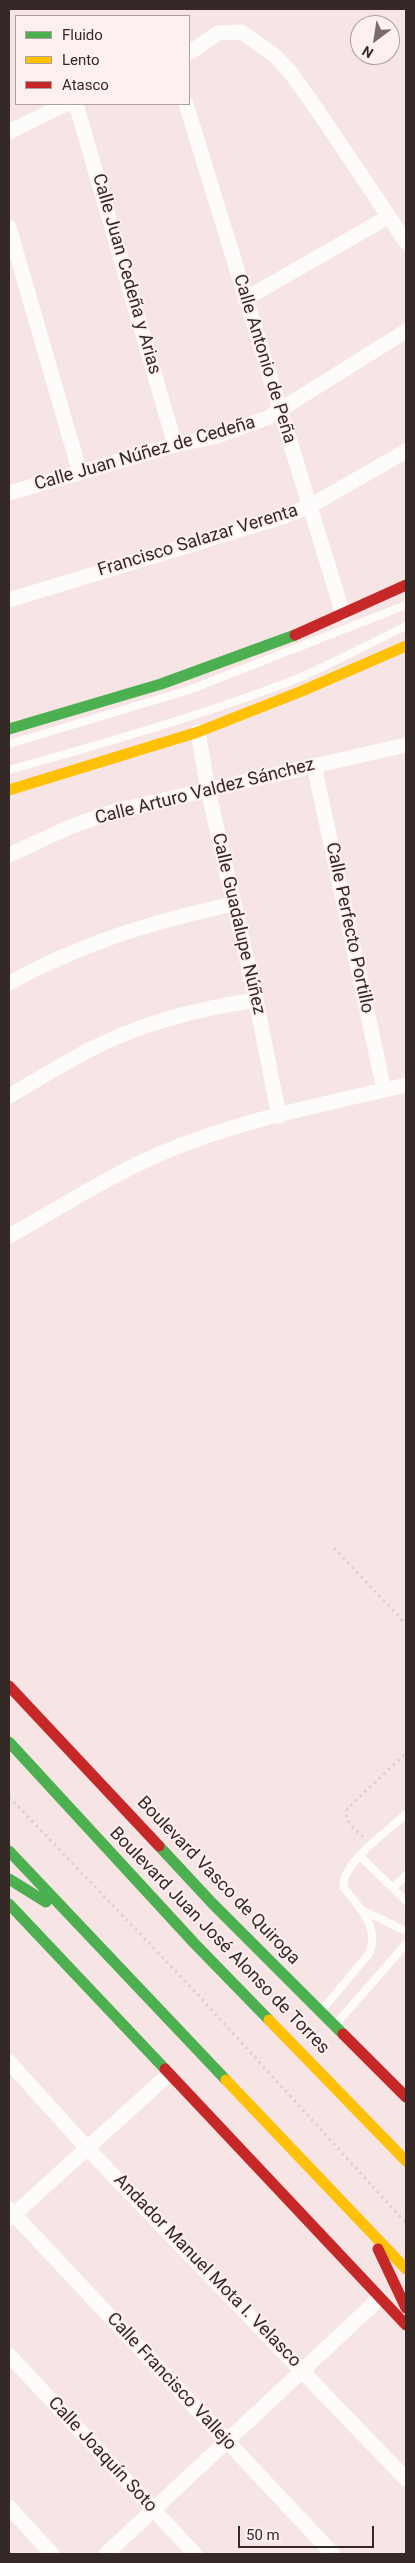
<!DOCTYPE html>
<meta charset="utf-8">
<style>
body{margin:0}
#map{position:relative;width:415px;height:2563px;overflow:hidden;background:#f6e5e4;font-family:Roboto,sans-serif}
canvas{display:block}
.frame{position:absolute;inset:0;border:10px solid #352928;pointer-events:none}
.legend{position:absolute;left:15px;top:15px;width:175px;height:90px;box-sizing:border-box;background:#fef0ef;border:1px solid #aea09f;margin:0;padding:6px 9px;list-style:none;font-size:15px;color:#352928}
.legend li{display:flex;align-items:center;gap:10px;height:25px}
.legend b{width:25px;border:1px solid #aea09f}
.north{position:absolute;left:350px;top:15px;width:50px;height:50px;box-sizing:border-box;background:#fef0ef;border:1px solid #aea09f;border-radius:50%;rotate:211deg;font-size:14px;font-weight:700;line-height:20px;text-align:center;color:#352928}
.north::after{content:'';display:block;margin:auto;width:18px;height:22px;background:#796b6a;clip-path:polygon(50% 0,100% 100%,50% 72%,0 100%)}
.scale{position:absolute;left:238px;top:2526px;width:136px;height:22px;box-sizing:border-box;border:2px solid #352928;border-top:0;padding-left:6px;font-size:15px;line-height:18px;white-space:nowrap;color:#352928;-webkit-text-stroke:4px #fef0ef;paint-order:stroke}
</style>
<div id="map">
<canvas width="415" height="2563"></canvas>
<div class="frame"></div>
<ul class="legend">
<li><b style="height:6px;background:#4caf50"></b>Fluido</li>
<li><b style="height:6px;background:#ffc107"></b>Lento</li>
<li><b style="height:6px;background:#c62828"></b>Atasco</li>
</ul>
<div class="north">N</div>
<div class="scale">50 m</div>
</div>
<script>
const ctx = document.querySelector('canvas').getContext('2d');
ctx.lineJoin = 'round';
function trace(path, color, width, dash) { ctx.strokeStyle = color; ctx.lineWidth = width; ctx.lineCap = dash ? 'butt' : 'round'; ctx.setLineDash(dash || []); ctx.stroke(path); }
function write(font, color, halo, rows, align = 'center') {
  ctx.font = font + ' Roboto,sans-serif'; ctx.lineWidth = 4; ctx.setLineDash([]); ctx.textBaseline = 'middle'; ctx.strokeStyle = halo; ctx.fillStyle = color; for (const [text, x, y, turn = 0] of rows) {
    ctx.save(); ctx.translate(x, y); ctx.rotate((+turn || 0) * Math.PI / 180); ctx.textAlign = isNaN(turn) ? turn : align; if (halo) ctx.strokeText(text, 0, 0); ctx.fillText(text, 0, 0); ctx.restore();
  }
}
trace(new Path2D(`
 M334 1548 406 1624
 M9 1797 188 1984 406 2223
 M363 1837C356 1830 343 1821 347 1809L406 1753`), '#d8d3d3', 3, [2.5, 4]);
trace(new Path2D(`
 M9 744 189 690 406 605
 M9 770C105 743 200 716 294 680 332 664 369 644 406 626
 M360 1856 406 1901
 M393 1888 406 1875
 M362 1910 406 1931
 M321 2011 368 1955C382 1931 359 1906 344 1888 338 1866 391 1828 406 1814
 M336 2024 406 1944`), '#fefbfb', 8);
trace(new Path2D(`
 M189 53 218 33 241 32 273 54 291 73 324 120 406 242
 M76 104 175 445
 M186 104 343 614
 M9 132 66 104
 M9 227 80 473
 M245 299 388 217
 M9 493 175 445 217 436 267 418 406 331
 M9 600 285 516 310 506 406 451
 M198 732 208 790 256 1000 279 1116
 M314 765 384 1090
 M9 855 72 826 115 811 406 745
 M9 983C85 942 148 923 233 904
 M9 1096C51 1072 92 1045 137 1029 175 1015 216 1006 256 1000
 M9 1236C60 1208 108 1176 162 1153 239 1120 325 1104 406 1085
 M9 2062 87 2148 406 2479
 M9 2209 333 2554
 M9 2219 168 2075
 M9 2355 195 2554
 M9 2507 52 2554
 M106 2554 380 2298`), '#fefbfb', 15);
trace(new Path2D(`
 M9 729 161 684 295 635
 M9 1742 195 1944 269 2020
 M159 1846 212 1903 343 2034
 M9 1851 226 2080
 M9 1879 46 1902
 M9 1904 165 2069`), '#4caf50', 11);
trace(new Path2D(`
 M9 790 198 732 302 691 406 646
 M269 2020 406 2161
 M226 2080 406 2269`), '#ffc107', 11);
trace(new Path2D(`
 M295 635 406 585
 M9 1686 159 1846
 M343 2034 406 2097
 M165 2069 406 2325
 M378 2249 406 2308`), '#c62828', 11);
write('18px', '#352928', '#fef0ef', [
 ["Calle Juan Cedeña y Arias",126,274,74],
 ["Calle Antonio de Peña",264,359,73],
 ["Calle Juan Núñez de Cedeña",145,454,-16],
 ["Francisco Salazar Verenta",198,541,-17],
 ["Calle Arturo Valdez Sánchez",205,792,-14],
 ["Calle Guadalupe Núñez",238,924,77],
 ["Calle Perfecto Portillo",349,928,78],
 ["Boulevard Vasco de Quiroga",218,1881,46],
 ["Boulevard Juan José Alonso de Torres",219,1941,46],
 ["Andador Manuel Mota I. Velasco",207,2271,46],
 ["Calle Francisco Vallejo",171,2382,47],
 ["Calle Joaquín Soto",102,2455,47]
]);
</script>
